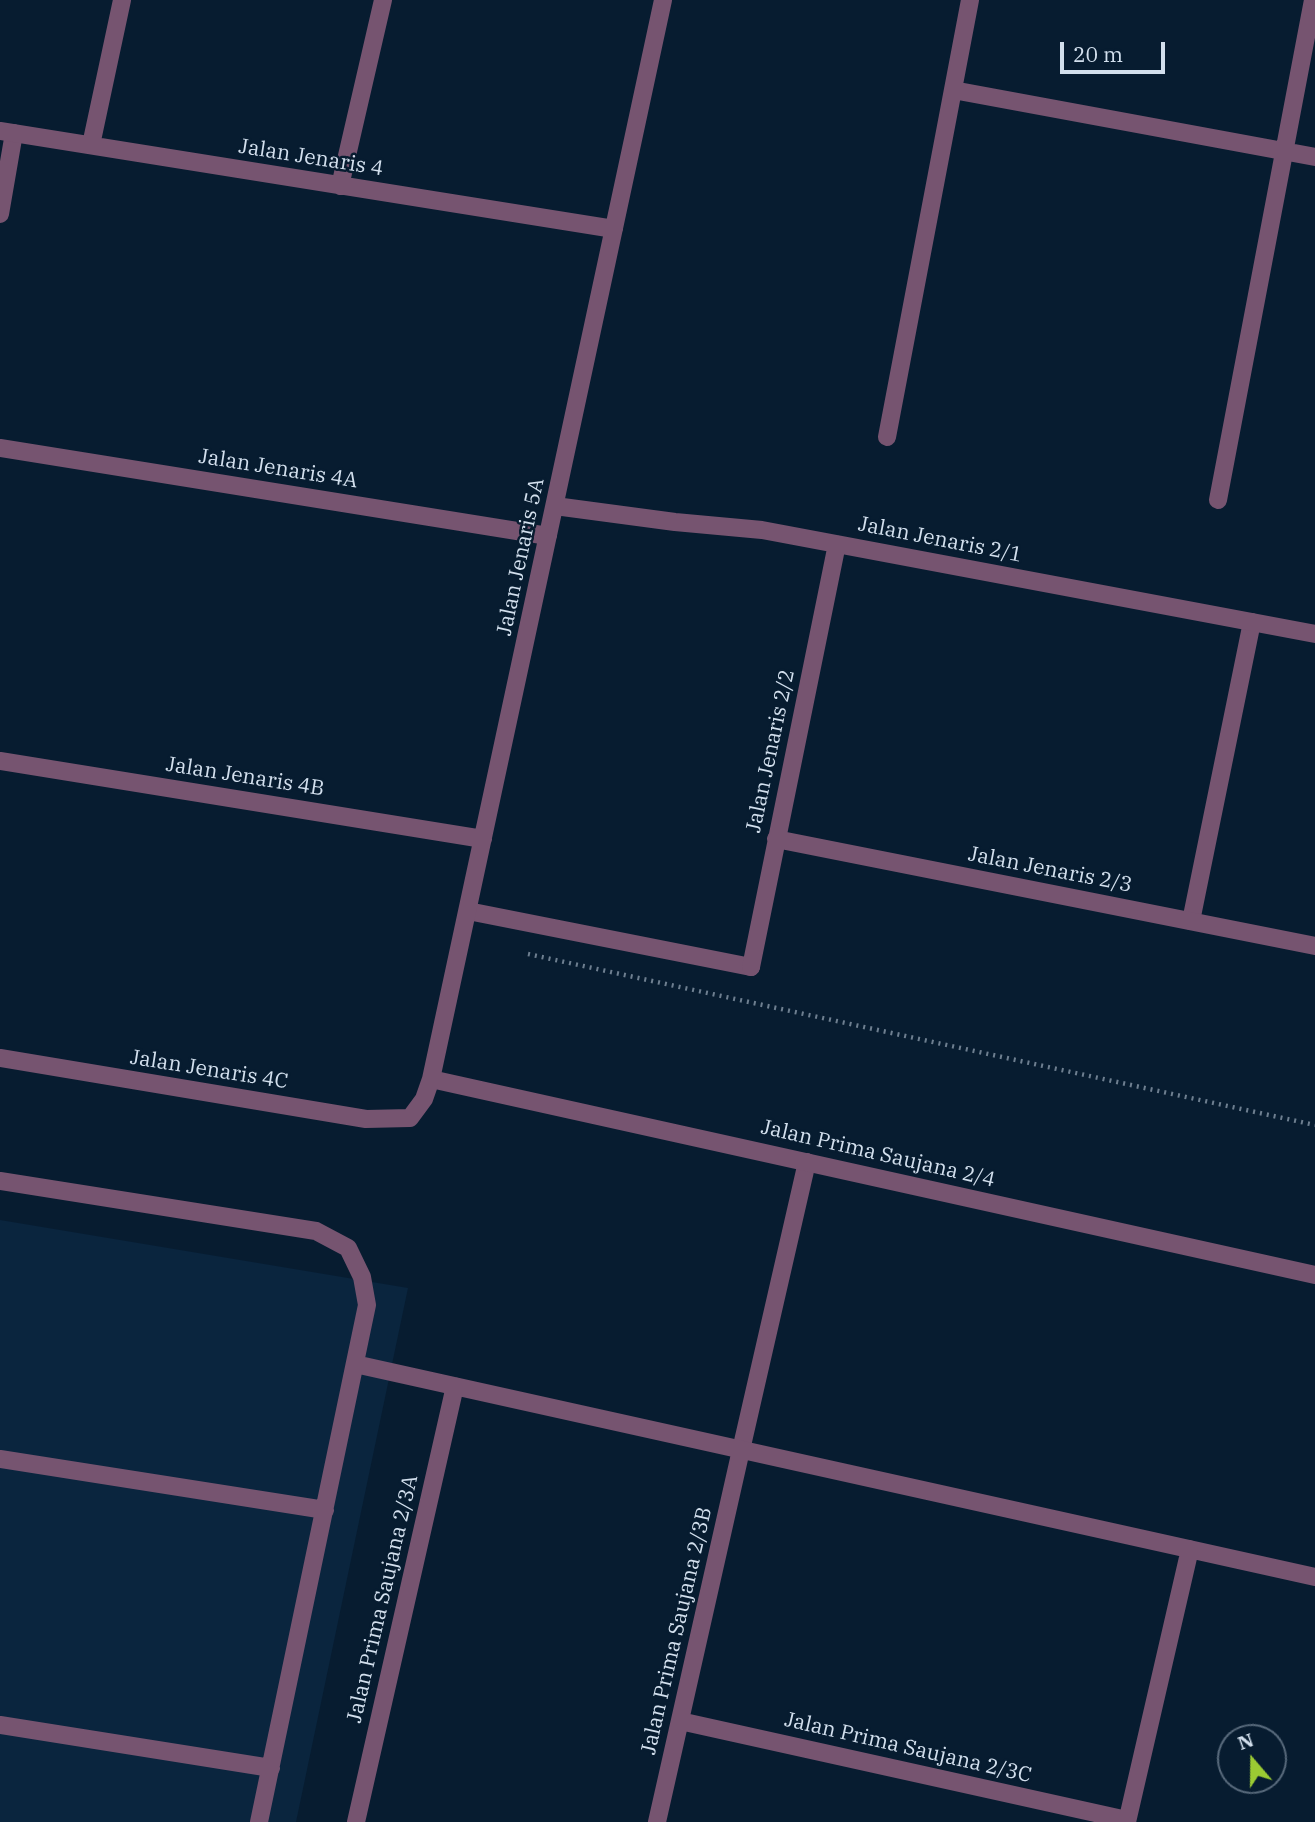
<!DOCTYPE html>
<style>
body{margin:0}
#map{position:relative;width:1315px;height:1822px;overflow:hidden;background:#071c30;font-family:"IBM Plex Serif",serif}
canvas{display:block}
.north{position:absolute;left:1217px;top:1724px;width:70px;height:70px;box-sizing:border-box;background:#071c30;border:2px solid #586a7c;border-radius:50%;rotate:340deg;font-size:19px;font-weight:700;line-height:28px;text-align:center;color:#d2dfed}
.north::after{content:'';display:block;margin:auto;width:24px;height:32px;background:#9bcb33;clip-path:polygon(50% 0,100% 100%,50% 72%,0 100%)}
.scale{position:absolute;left:1060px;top:42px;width:105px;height:32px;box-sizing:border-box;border:4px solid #d2dfed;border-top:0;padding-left:9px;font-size:21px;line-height:24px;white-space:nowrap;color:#d2dfed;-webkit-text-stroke:5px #071c30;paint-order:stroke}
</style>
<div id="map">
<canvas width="1315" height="1822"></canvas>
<div class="north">N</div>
<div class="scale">20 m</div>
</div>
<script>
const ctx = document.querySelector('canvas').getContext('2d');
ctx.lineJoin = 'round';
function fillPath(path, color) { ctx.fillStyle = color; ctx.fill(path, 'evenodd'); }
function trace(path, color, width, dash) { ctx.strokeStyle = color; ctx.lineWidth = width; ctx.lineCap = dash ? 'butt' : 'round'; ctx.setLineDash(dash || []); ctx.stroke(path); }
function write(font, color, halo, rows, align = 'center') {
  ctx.font = font + ' "IBM Plex Serif",serif'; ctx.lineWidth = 5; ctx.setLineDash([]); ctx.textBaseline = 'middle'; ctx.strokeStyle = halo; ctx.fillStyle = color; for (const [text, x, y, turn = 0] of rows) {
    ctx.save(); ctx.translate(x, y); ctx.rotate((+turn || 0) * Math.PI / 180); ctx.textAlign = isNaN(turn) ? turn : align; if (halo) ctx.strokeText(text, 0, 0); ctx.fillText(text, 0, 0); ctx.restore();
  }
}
fillPath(new Path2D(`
 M0 1220 408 1288 296 1822H0Z`), '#0a253e');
trace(new Path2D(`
 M528 954 1315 1125`), '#6e7f90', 4.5, [2, 5]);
trace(new Path2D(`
 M0 214 14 133
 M468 911 751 967
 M1191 921 1252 622
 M741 1450 807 1162`), '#765470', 18);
trace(new Path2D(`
 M953 90 1315 157
 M0 131 614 229
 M91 145 122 0
 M340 186 383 0
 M887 437 970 0
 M0 448 548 536
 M1218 500 1313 0
 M555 506 675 522 762 530 1315 634
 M0 761 483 839
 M776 839 1315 946
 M751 967 837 544
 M0 1058 366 1119 410 1118 424 1099 431 1079 663 0
 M431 1079 1315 1275
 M0 1181 316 1231 348 1248 362 1277 367 1305 259 1822
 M355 1364 1315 1577
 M0 1459 325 1510
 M680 1721 1127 1820
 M0 1725 271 1768
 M356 1822 455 1386
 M657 1822 741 1450
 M1127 1822 1190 1549`), '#765470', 18);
write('21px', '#d2dfed', '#071c30', [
 ["Jalan Jenaris 4",311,158,9],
 ["Jalan Jenaris 4A",278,469,9],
 ["Jalan Jenaris 2/1",940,540,11],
 ["Jalan Jenaris 5A",521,557,-78],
 ["Jalan Jenaris 2/2",771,751,-78],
 ["Jalan Jenaris 4B",245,777,9],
 ["Jalan Jenaris 2/3",1050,870,11],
 ["Jalan Jenaris 4C",209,1070,9],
 ["Jalan Prima Saujana 2/4",878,1154,13],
 ["Jalan Prima Saujana 2/3A",383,1599,-77],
 ["Jalan Prima Saujana 2/3B",677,1631,-77],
 ["Jalan Prima Saujana 2/3C",908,1748,13]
]);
</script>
